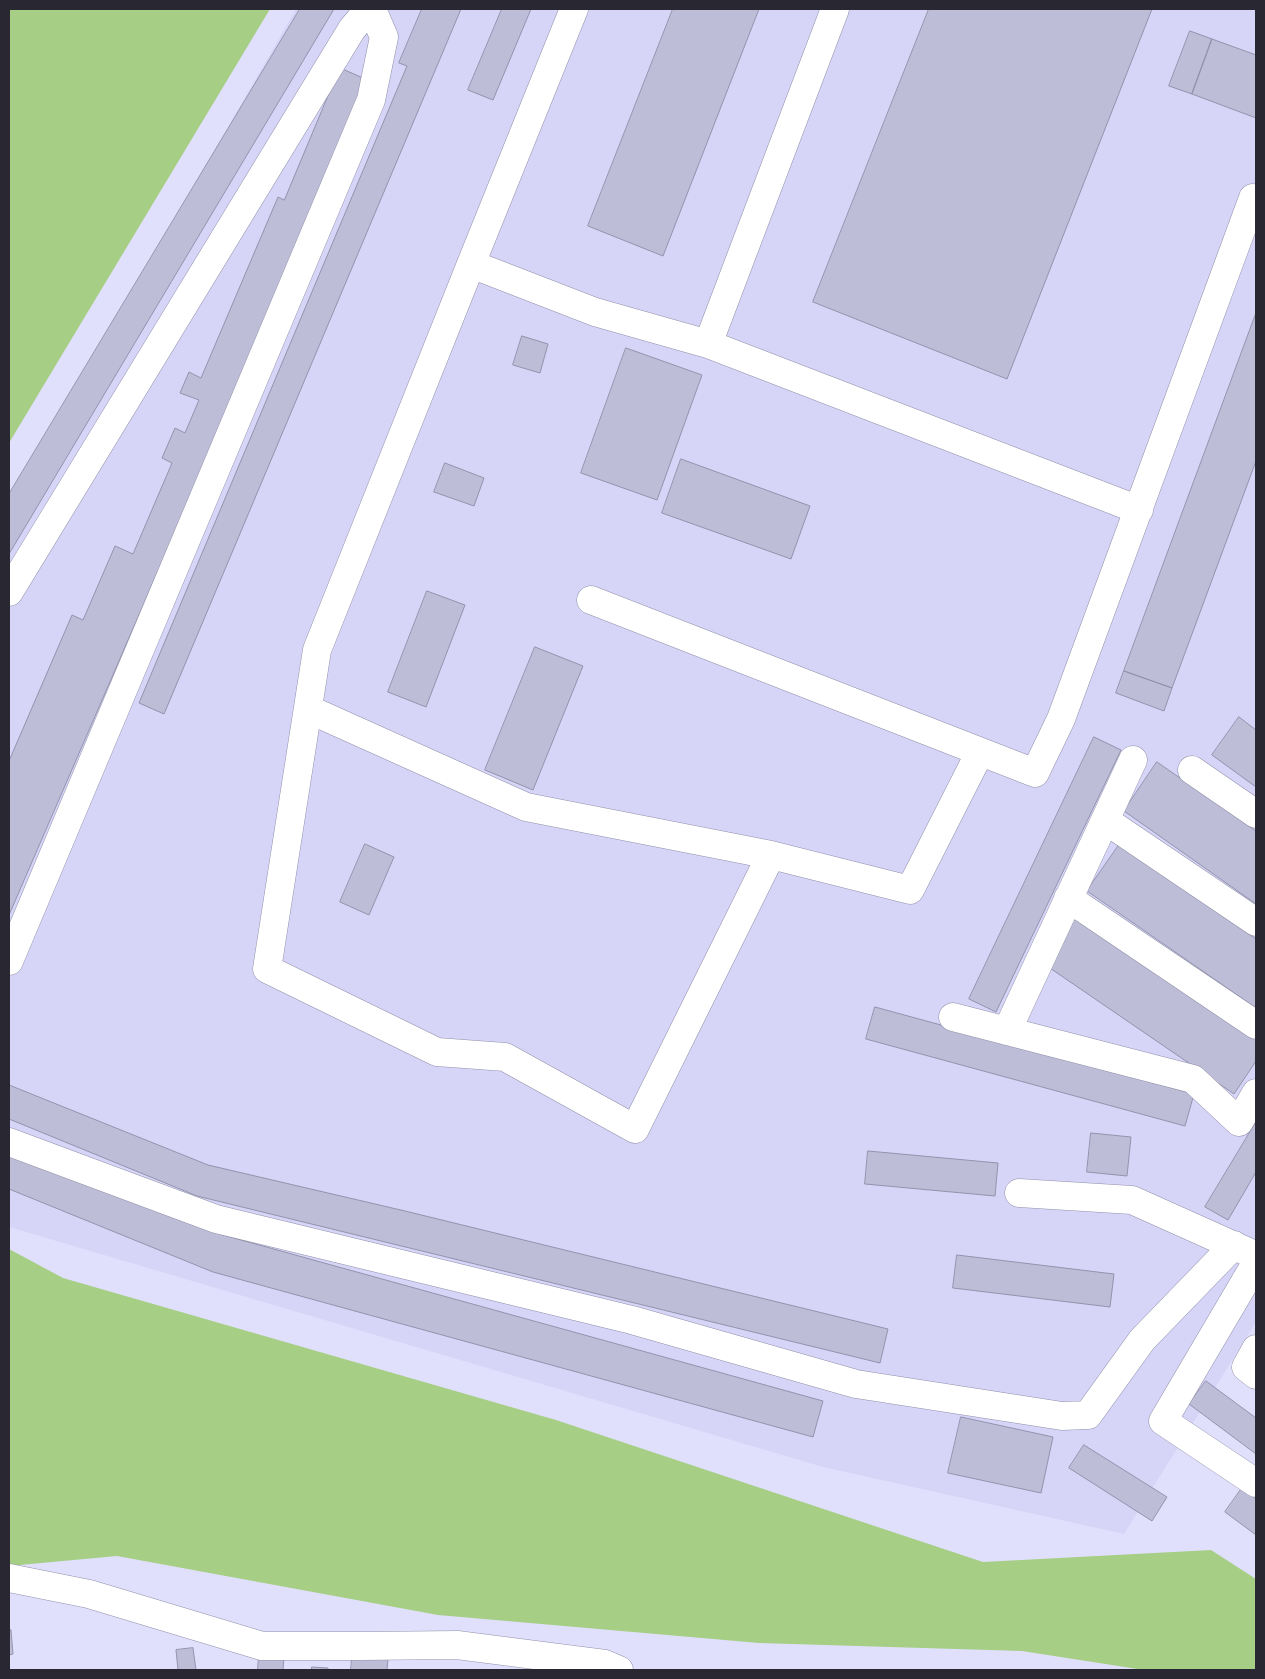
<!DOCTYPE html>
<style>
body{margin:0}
#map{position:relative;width:1265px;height:1679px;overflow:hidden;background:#e1e0fc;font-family:"Source Sans 3",sans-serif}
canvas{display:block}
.frame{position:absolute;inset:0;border:10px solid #282732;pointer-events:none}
</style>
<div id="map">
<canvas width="1265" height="1679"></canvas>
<div class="frame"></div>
</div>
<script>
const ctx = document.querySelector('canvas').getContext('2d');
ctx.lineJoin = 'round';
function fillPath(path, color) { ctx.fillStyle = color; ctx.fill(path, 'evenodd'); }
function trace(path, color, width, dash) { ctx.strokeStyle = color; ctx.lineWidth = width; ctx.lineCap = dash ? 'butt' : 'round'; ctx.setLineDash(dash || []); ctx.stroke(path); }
fillPath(new Path2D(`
 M296 9H1256V1322L1124 1534 823 1467 9 1227V507Z`), '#d6d5f8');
fillPath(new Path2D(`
 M9 9H270L9 443Z
 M9 1249 63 1278 556 1420 983 1562 1211 1550 1256 1579V1670H1144L1022 1651 759 1643 438 1615 117 1556 9 1566Z`), '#a6ce84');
const building = new Path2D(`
 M300 9H334L9 554V494Z
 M422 9H461L164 714 139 703 407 66 399 63Z
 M502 9H531L493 100 468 90Z
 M673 9H759L663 256 588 226Z
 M929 9H1152L1007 379 813 302Z
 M1190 31 1212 39 1192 94 1169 86Z
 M1212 39 1256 55V118L1192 94Z
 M340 68 370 81 9 915V761L72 615 83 620 115 546 133 554 172 463 162 458 175 428 185 433 199 400 180 393 189 372 201 378 278 197 284 200Z
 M1256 313V461L1172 688 1124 671Z
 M522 336 548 344 540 373 513 365Z
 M626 348 702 375 657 500 581 473Z
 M681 459 810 506 791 559 662 513Z
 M445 463 484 478 474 506 434 492Z
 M427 591 465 605 426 707 388 692Z
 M535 647 583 666 533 790 485 770Z
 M1124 671 1172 688 1164 711 1116 693Z
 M1239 717 1256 730V787L1212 755Z
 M1094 737 1121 750 996 1012 969 999Z
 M1157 762 1256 831V904L1124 811Z
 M365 844 394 857 369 915 340 902Z
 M1119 845 1256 939V1008L1087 891Z
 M1076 916 1256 1039V1061L1234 1094 1044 964Z
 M875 1007 1194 1094 1185 1126 866 1039Z
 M9 1085 208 1165 405 1211 888 1329 880 1363 197 1196 9 1119Z
 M1256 1122V1172L1228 1220 1205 1207Z
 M1091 1133 1131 1137 1127 1176 1087 1172Z
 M9 1149 223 1235 823 1401 813 1437 213 1272 9 1189Z
 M868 1151 998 1163 995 1196 865 1184Z
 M957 1255 1114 1274 1110 1307 953 1288Z
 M1206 1381 1256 1418V1454L1189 1404Z
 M961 1417 1053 1437 1041 1493 948 1473Z
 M1084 1445 1167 1497 1152 1521 1069 1468Z
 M1242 1488 1256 1499V1535L1225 1512Z
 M11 1630 13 1654 9 1655V1631Z
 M193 1648 196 1670H178L176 1650Z
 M259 1655 284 1656 283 1670H258Z
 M352 1658 388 1659 387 1670H351Z
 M312 1667 328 1668V1670H312Z`);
fillPath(building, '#bebdd8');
trace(building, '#9493ad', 1);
const minor = new Path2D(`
 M574 9 471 264 317 650 267 969 437 1052 505 1057 635 1129 771 855
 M471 264 595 312 708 344 1139 510
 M708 344 835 9
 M9 592 352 29 369 9
 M591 600 1035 773 1061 719 1253 198
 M308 709 526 807 771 855 910 890 980 752
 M1192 770 1256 814
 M1105 820 1256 922
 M1068 898 1256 1025
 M9 961 371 100 384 37 372 9
 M953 1017 1193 1079 1239 1122 1256 1093
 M1007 1031 1133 760
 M9 1142 216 1219 632 1320 856 1384 1062 1416 1088 1415 1142 1340 1234 1245
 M1019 1193 1132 1200 1248 1252
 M1256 1263 1163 1421 1256 1483
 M1256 1349 1246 1367 1256 1375
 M9 1578 89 1594 262 1646H360L457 1645 605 1664 619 1670`);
trace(minor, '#9190aa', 29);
trace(minor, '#fff', 28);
</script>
